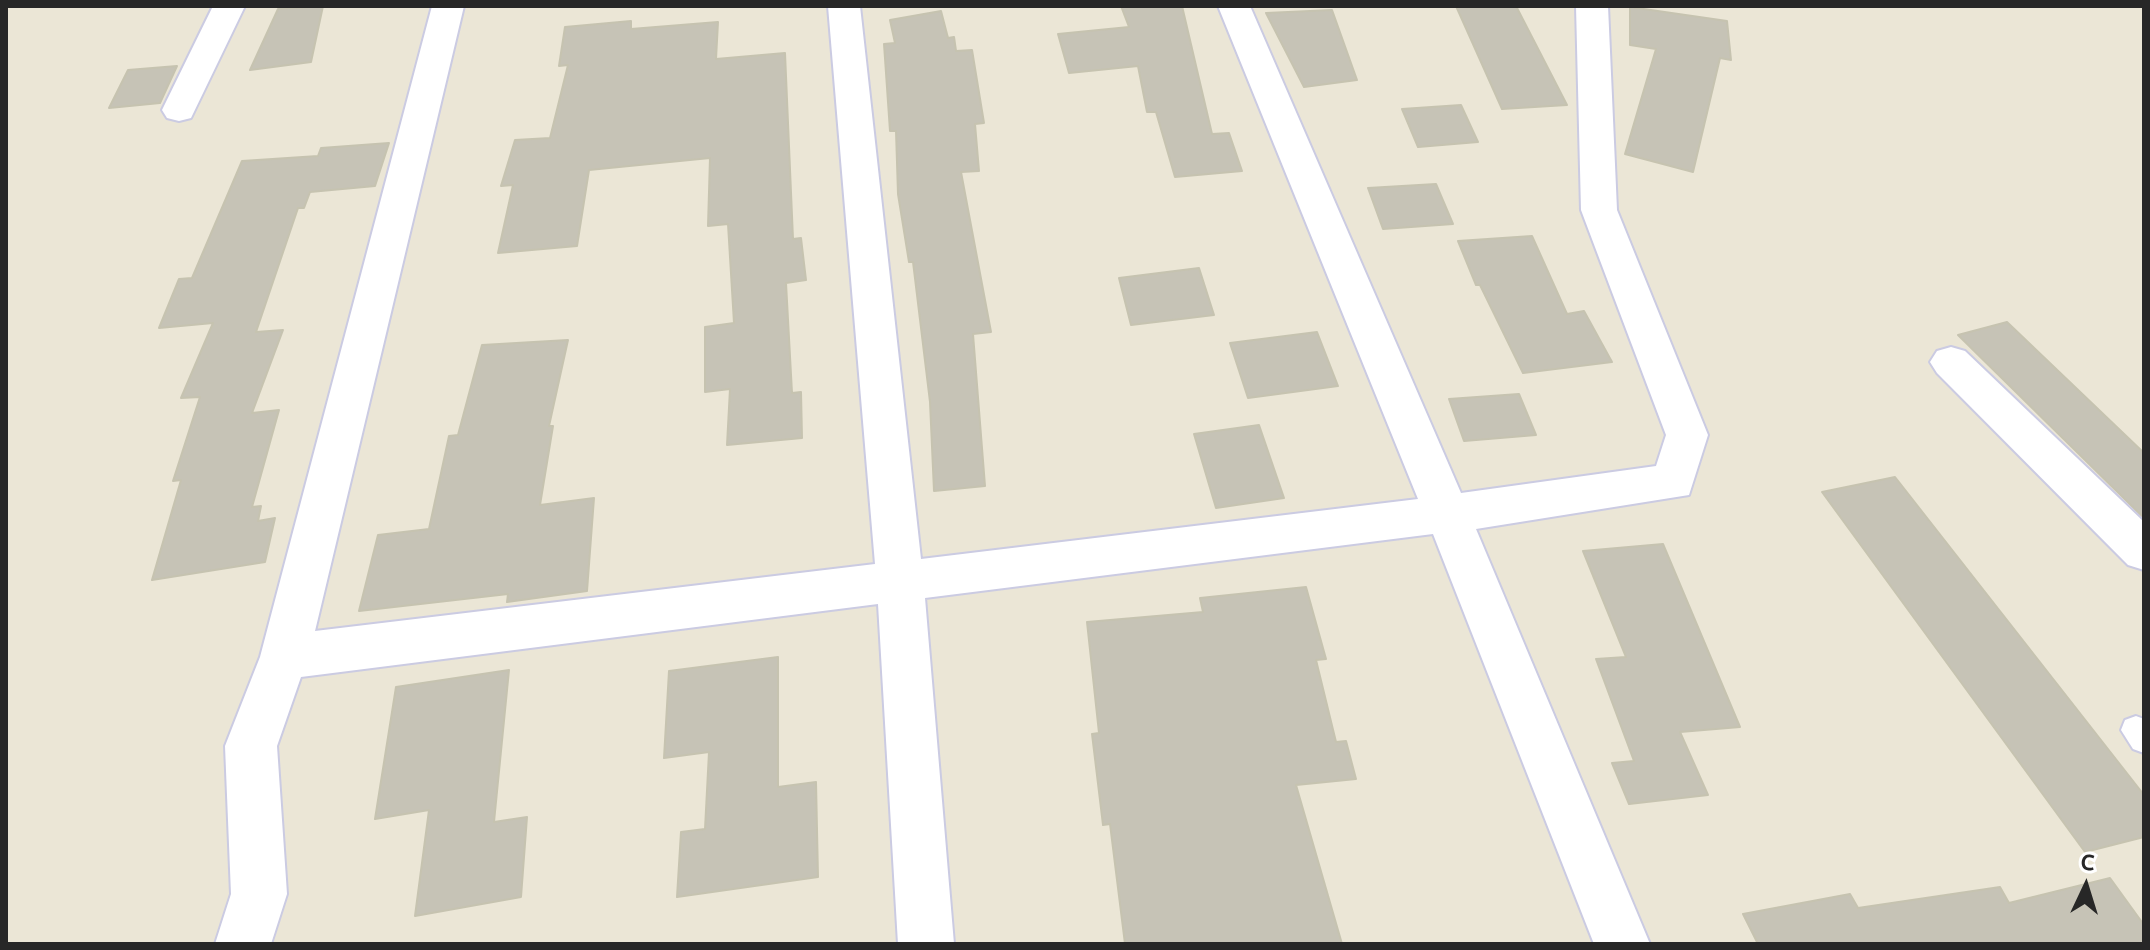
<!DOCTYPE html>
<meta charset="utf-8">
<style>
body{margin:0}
#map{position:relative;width:2150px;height:950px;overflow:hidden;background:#ebe6d6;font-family:Ubuntu,sans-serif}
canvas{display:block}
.frame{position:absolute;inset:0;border:8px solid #272727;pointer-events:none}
.north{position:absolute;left:2046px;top:846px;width:80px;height:80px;-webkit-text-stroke:6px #fff;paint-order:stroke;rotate:4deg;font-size:22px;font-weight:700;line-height:32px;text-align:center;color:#272727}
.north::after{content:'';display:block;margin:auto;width:28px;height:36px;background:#272727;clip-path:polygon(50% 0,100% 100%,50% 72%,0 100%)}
</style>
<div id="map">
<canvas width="2150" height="950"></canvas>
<div class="frame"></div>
<div class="north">С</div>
</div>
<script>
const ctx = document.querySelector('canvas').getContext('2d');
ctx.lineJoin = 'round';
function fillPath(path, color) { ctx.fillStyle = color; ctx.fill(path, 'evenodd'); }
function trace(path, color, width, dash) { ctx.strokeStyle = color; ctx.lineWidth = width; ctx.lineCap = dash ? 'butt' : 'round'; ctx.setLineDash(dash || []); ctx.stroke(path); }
const building = new Path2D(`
 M323 6 311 62 250 70 278 9Z
 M1121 6H1182L1212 134 1229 133 1242 171 1175 177 1156 112H1147L1138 66 1069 73 1058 34 1129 27Z
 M1456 6H1516L1567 105 1502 109Z
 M1630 7 1727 21 1731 60 1720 58 1693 172 1625 154 1656 49 1630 45Z
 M1332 10 1357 80 1304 87 1266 13Z
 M941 11 948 38 954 37 956 51 972 50 984 123 975 124 979 171 961 172 991 332 973 334 985 486 934 491 930 402 913 262H909L898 194 896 131H890L884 44 895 43 890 20Z
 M631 21V29L718 22 716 59 785 53 793 239 801 238 806 280 786 283 792 393 801 392 802 438 727 445 730 389 705 392V327L734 323 728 224 708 226 710 158 589 170 577 246 498 253 513 185 501 186 515 140 550 138 568 65 559 66 565 27Z
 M177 66 160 103 109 108 128 70Z
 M1461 105 1478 142 1418 147 1402 109Z
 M389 143 375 186 310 192 304 208H298L256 332 283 330 252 413 279 410 252 507 261 506 258 521 275 518 265 562 152 580 181 480 173 481 200 397 181 398 213 323 159 328 179 279 192 278 242 161 318 156 321 148Z
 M1436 184 1453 224 1383 229 1368 188Z
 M1532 236 1567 314 1584 311 1612 362 1523 373 1480 285H1476L1458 241Z
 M1199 268 1214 315 1131 325 1119 278Z
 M2007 322 2144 453V518L1958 335Z
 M1317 332 1338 386 1248 398 1230 343Z
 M568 340 549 426H553L540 505 594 498 587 591 507 602 508 594 359 611 378 535 429 529 449 436 458 435 482 345Z
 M1519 394 1536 435 1464 441 1449 399Z
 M1259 425 1284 498 1216 508 1194 434Z
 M1895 477 2144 795V837L2085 852 1822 492Z
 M1663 544 1740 727 1680 732 1708 795 1629 804 1612 763 1634 761 1596 659 1626 657 1583 551Z
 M1306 587 1326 659 1316 660 1336 742 1346 741 1356 779 1296 785 1342 944H1125L1110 824 1103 825 1092 734 1099 733 1087 622 1203 612 1200 598Z
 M778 657V787L816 782 818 877 677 897 681 832 705 829 709 752 664 758 669 671Z
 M509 670 494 822 527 817 521 897 415 916 429 810 375 819 396 687Z
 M2110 878 2144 925V944H1758L1743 914 1850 894 1858 908 2000 887 2009 903Z`);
fillPath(building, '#c6c3b6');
trace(building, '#c6c3b0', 2);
const service = new Path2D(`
 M2136 716 2144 719V753L2133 749 2121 730 2125 720Z`);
const minor = new Path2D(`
 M213 6H245L191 118 179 121 167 118 162 110Z
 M432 6H464L315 631 875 564 828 6H860L921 559 1418 499 1218 6H1250L1461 493 1656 466 1666 435 1581 210 1576 6H1608L1617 210 1708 435 1689 495 1476 529 1650 944H1594L1433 534 925 598 954 944H898L878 604 301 677 277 746 287 894 271 944H215L231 894 225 746 260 657Z
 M1951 347 1965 351 2144 522V570L2128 565 1937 373 1930 362 1937 351Z`);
trace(service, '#cbcbe2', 4);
trace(minor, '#cbcbe2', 4);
fillPath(service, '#fff');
fillPath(minor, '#fff');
</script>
